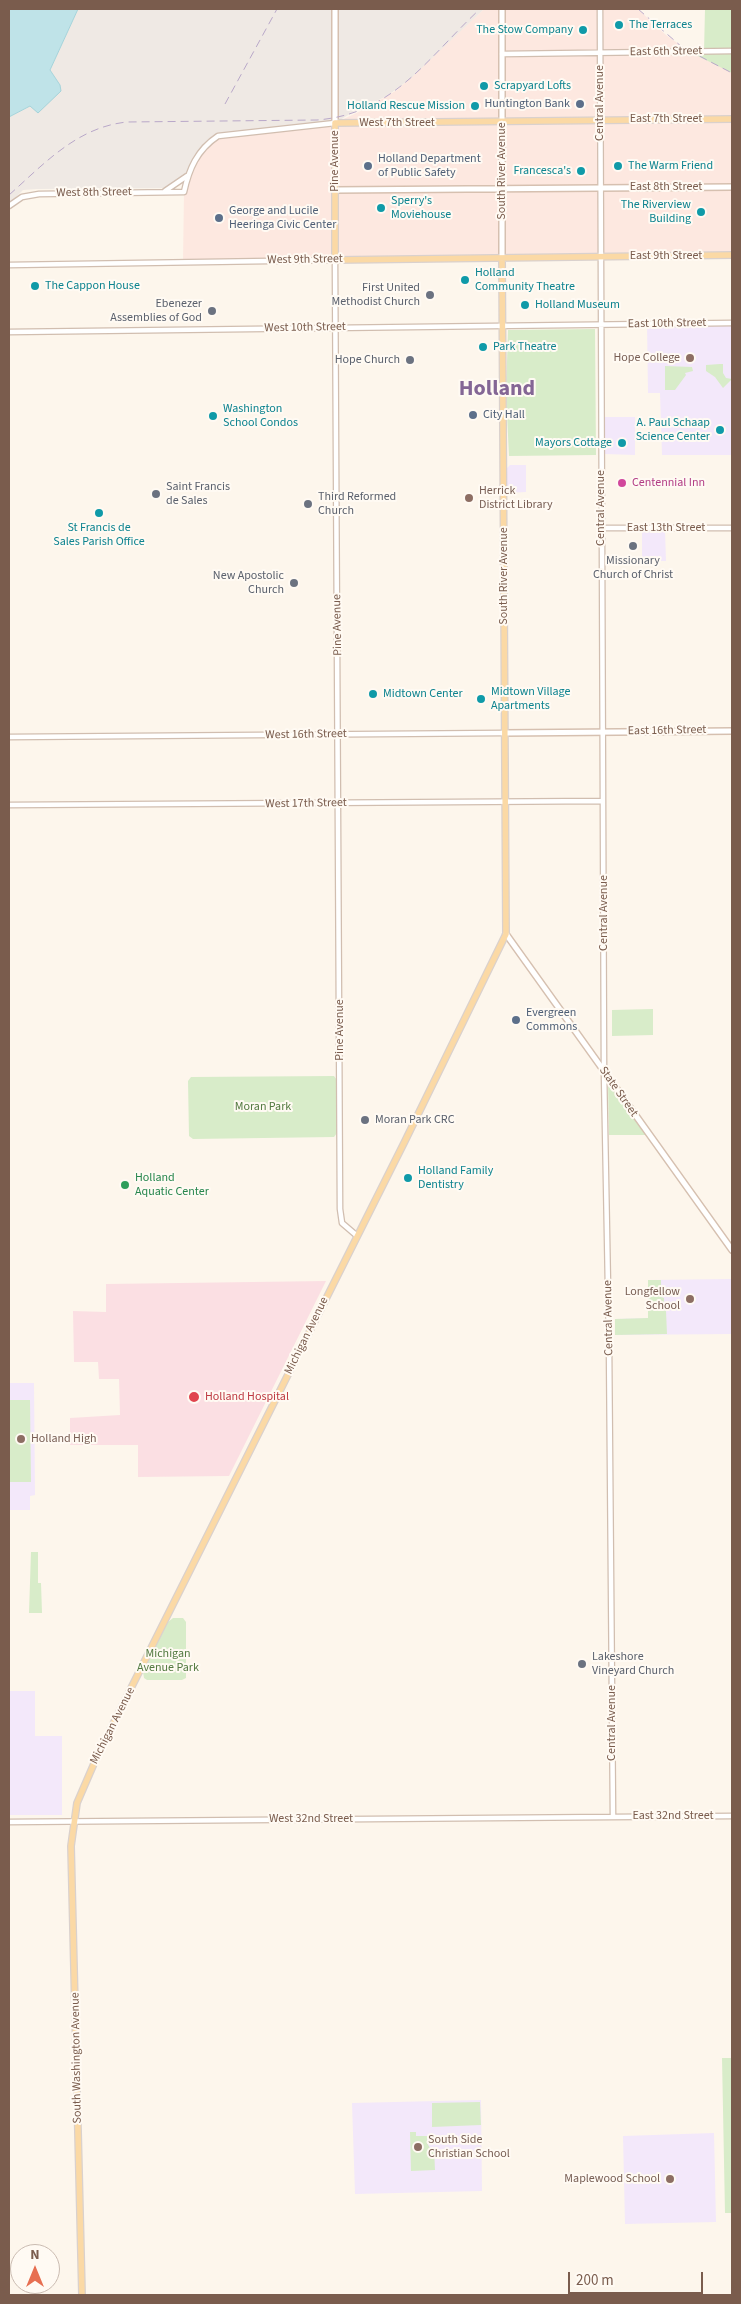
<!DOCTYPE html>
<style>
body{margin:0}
#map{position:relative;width:741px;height:2304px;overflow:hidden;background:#fdf6ec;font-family:"Source Sans 3",sans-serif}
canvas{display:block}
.frame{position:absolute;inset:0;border:10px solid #7a5c4d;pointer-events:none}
.north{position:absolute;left:10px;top:2244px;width:50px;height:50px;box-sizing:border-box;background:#fffaf3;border:1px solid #cabbb1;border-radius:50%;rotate:0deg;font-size:14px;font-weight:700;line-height:20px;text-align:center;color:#7a5c4d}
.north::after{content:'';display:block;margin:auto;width:18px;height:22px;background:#e76f51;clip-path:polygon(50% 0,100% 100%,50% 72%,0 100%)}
.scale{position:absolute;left:568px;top:2272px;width:135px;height:22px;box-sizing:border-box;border:2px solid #7a5c4d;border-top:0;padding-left:6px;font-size:15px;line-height:18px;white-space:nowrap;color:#7a5c4d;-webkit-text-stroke:4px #fffaf3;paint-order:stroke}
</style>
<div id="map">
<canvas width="741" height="2304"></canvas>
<div class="frame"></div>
<div class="north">N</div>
<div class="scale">200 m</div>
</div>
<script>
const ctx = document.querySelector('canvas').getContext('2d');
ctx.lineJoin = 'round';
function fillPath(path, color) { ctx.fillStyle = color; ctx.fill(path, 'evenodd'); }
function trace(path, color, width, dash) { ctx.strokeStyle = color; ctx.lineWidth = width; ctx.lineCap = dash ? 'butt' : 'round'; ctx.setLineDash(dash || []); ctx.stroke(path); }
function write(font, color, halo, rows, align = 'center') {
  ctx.font = font + ' "Source Sans 3",sans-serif'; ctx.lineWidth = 4; ctx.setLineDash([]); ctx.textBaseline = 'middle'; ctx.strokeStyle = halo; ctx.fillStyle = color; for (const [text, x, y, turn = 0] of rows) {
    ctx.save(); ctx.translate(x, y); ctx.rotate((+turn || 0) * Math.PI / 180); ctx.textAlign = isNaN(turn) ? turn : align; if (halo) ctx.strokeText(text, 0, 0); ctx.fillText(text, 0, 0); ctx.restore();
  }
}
fillPath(new Path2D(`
 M484 9H638L666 35 690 52 732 51V255L183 262 184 192 195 159 218 136 335 123 365 109 397 90Z`), '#fde8e0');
fillPath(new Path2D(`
 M78 9H484L410 79 387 96 353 112 335 123 222 135 208 143 187 176 172 188 37 189 23 190 9 204V117L30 106 60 85 50 70Z`), '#efe9e4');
fillPath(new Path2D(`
 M732 323V455H662L660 393H648L647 324Z
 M604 417H635V455L605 454Z
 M510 465H526V492L507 493V468Z
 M665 530 666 561H642V531Z
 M732 1279V1334L615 1335V1319L648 1318V1280Z
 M9 1383H34L35 1495 30 1496V1510H9Z
 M9 1691H35V1736H62V1815H9Z
 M481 2100 482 2191 355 2194 352 2103Z
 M714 2133 716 2222 625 2224 623 2136Z`), '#f3e8fa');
fillPath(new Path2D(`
 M326 1281 229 1476 138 1477V1445H70V1418L120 1415 119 1379H99L98 1362H74L73 1311 106 1312V1284Z`), '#fbdfe3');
fillPath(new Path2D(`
 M705 9H732V73L690 52H704Z
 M595 329 596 455 509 456 506 394 508 330Z
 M720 364H723V373L726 378 732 379 723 388 715 377 706 371V365Z
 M665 366 692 367 693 371 685 373 686 375 675 390H665Z
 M653 1009V1035L612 1036V1010Z
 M334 1076 337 1080V1133L334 1137 193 1139 189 1136 188 1081 191 1077Z
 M608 1082 645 1134V1135H609Z
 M648 1280H661V1297L664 1298V1310L666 1311 667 1334 615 1335V1319L648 1318Z
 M9 1400H30L31 1482H9Z
 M31 1552H38V1583H41L42 1613H29Z
 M173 1618H183L186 1622V1678L182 1680H147L144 1678 143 1672 168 1622Z
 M722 2058H732V2213H725Z
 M480 2102 481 2125 432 2127V2103Z
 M410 2132H416V2136H427V2143L430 2148H434L435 2170 411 2171Z`), '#d8ecc9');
const water = new Path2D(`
 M9 9H78L50 70 60 85 61 91 38 113 30 106 9 117Z`);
fillPath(water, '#bfe3e8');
trace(water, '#a5d3da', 1);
const tertiary = new Path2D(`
 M600 9 604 1072 609 1342 613 1817
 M502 54 732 51
 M165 191 187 176
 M9 206 22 197 39 194 184 192C189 169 197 150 218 136L335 123
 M9 265 335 260 340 1209 342 1223 356 1235
 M9 332 732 323
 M601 528H732
 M9 737 504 733
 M9 805 603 801
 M9 1822 732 1816`);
const secondary = new Path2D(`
 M335 9V123
 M502 9V258
 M335 190 732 187
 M504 733 732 731
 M506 934 732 1250`);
const primary = new Path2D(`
 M732 119 335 123V260L732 255
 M82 2295 71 1846 77 1803 99 1752 405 1141 506 934 502 258`);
trace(tertiary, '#d1beb0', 7);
trace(secondary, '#d6c0b0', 8);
trace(primary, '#dad1cd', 8);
trace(tertiary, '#fff', 4.5);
trace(secondary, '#fff', 5);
trace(primary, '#fbd9a5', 5.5);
trace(new Path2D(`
 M638 9 682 47 732 73
 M225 104 277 9
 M9 195C44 164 77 127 127 122L317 120C394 114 428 57 480 9`), '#b9a8c9', 1, [8, 5]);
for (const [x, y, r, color] of [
 [619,25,5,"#0f9aa8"],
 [583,30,5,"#0f9aa8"],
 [484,86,5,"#0f9aa8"],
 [580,104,5,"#5c6f8a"],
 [475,106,5,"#0f9aa8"],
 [368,166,5,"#5c6f8a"],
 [618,166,5,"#0f9aa8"],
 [581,171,5,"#0f9aa8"],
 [381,208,5,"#0f9aa8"],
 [701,212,5,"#0f9aa8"],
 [219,218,5,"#5c6f8a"],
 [465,280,5,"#0f9aa8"],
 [35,286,5,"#0f9aa8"],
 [430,295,5,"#6b7280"],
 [525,305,5,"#0f9aa8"],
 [212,311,5,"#6b7280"],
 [483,347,5,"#0f9aa8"],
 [690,358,5,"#8d6e63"],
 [410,360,5,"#6b7280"],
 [473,415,5,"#5c6f8a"],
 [213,416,5,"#0f9aa8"],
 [720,430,5,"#0f9aa8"],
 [622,443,5,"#0f9aa8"],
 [622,483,5,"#d1479c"],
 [156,494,5,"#6b7280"],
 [469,498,5,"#8d6e63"],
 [308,504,5,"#6b7280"],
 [99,513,5,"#0f9aa8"],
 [633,546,5,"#6b7280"],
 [294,583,5,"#6b7280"],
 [373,694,5,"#0f9aa8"],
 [481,699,5,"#0f9aa8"],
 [516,1020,5,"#5c6f8a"],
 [365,1120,5,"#6b7280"],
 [408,1178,5,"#0f9aa8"],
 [125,1185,5,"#2e9e5b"],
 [690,1299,5,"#8d6e63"],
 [194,1397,6,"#e0444e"],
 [21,1439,5,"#8d6e63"],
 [582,1664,5,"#6b7280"],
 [418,2147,5,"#8d6e63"],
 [670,2179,5,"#8d6e63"]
]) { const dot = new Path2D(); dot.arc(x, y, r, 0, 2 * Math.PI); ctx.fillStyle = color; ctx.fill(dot); trace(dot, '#fffaf3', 2); }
write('12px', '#0d838f', '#fffaf3', [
 ["The Terraces",629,25],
 ["The Stow Company",573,30,"right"],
 ["Scrapyard Lofts",494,86],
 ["Holland Rescue Mission",465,106,"right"],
 ["The Warm Friend",628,166],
 ["Francesca's",571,171,"right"],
 ["Sperry's",391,201],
 ["Moviehouse",391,215],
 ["The Riverview",691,205,"right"],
 ["Building",691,219,"right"],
 ["Holland",475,273],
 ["Community Theatre",475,287],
 ["The Cappon House",45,286],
 ["Holland Museum",535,305],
 ["Park Theatre",493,347],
 ["Washington",223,409],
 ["School Condos",223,423],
 ["A. Paul Schaap",710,423,"right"],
 ["Science Center",710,437,"right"],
 ["Mayors Cottage",612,443,"right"],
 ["St Francis de",99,528,"center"],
 ["Sales Parish Office",99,542,"center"],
 ["Midtown Village",491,692],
 ["Apartments",491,706],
 ["Midtown Center",383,694],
 ["Holland Family",418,1171],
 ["Dentistry",418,1185]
], 'left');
write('12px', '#7a5c4d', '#fffaf3', [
 ["East 6th Street",666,52,-1],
 ["Central Avenue",600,103,-90],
 ["East 7th Street",666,119],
 ["West 7th Street",397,123],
 ["Pine Avenue",335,161,-90],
 ["South River Avenue",502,171,-90],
 ["East 8th Street",666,187],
 ["West 8th Street",94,193,-1],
 ["East 9th Street",666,256],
 ["West 9th Street",305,260,-1],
 ["East 10th Street",667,324,-1],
 ["West 10th Street",305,328,-1],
 ["Central Avenue",601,508,-90],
 ["East 13th Street",666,528],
 ["South River Avenue",504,576,-90],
 ["Pine Avenue",338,625,-91],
 ["East 16th Street",667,731,-1],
 ["West 16th Street",306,735,-1],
 ["West 17th Street",306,804,-1],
 ["Central Avenue",604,913,-90],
 ["Pine Avenue",340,1030,-90],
 ["State Street",618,1092,55],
 ["Central Avenue",609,1318,-91],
 ["Michigan Avenue",307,1336,-64],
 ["Central Avenue",612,1723,-90],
 ["Michigan Avenue",113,1726,-63],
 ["East 32nd Street",673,1816],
 ["West 32nd Street",311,1819],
 ["South Washington Avenue",77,2058,-91]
]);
write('12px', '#4e5e75', '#fffaf3', [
 ["Huntington Bank",570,104,"right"],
 ["Holland Department",378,159],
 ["of Public Safety",378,173],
 ["George and Lucile",229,211],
 ["Heeringa Civic Center",229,225],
 ["City Hall",483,415],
 ["Evergreen",526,1013],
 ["Commons",526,1027]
], 'left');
write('12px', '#5b616d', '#fffaf3', [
 ["First United",420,288],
 ["Methodist Church",420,302],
 ["Ebenezer",202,304],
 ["Assemblies of God",202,318],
 ["Hope Church",400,360],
 ["Saint Francis",166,487,"left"],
 ["de Sales",166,501,"left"],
 ["Third Reformed",318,497,"left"],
 ["Church",318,511,"left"],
 ["Missionary",633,561,"center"],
 ["Church of Christ",633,575,"center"],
 ["New Apostolic",284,576],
 ["Church",284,590],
 ["Moran Park CRC",375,1120,"left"],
 ["Lakeshore",592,1657,"left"],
 ["Vineyard Church",592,1671,"left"]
], 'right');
write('12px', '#785e54', '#fffaf3', [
 ["Hope College",680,358],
 ["Herrick",479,491,"left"],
 ["District Library",479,505,"left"],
 ["Longfellow",680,1292],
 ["School",680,1306],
 ["Holland High",31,1439,"left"],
 ["South Side",428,2140,"left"],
 ["Christian School",428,2154,"left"],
 ["Maplewood School",660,2179]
], 'right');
write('12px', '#b23c85', '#fffaf3', [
 ["Centennial Inn",632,483]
], 'left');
write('12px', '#537a41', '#fffaf3', [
 ["Moran Park",263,1107],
 ["Michigan",168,1654],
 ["Avenue Park",168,1668]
]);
write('12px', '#27864d', '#fffaf3', [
 ["Holland",135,1178],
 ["Aquatic Center",135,1192]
], 'left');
write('12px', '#be3a42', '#fffaf3', [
 ["Holland Hospital",205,1397]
], 'left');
write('bold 22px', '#846695', '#fffaf3', [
 ["Holland",497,390]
]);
</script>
